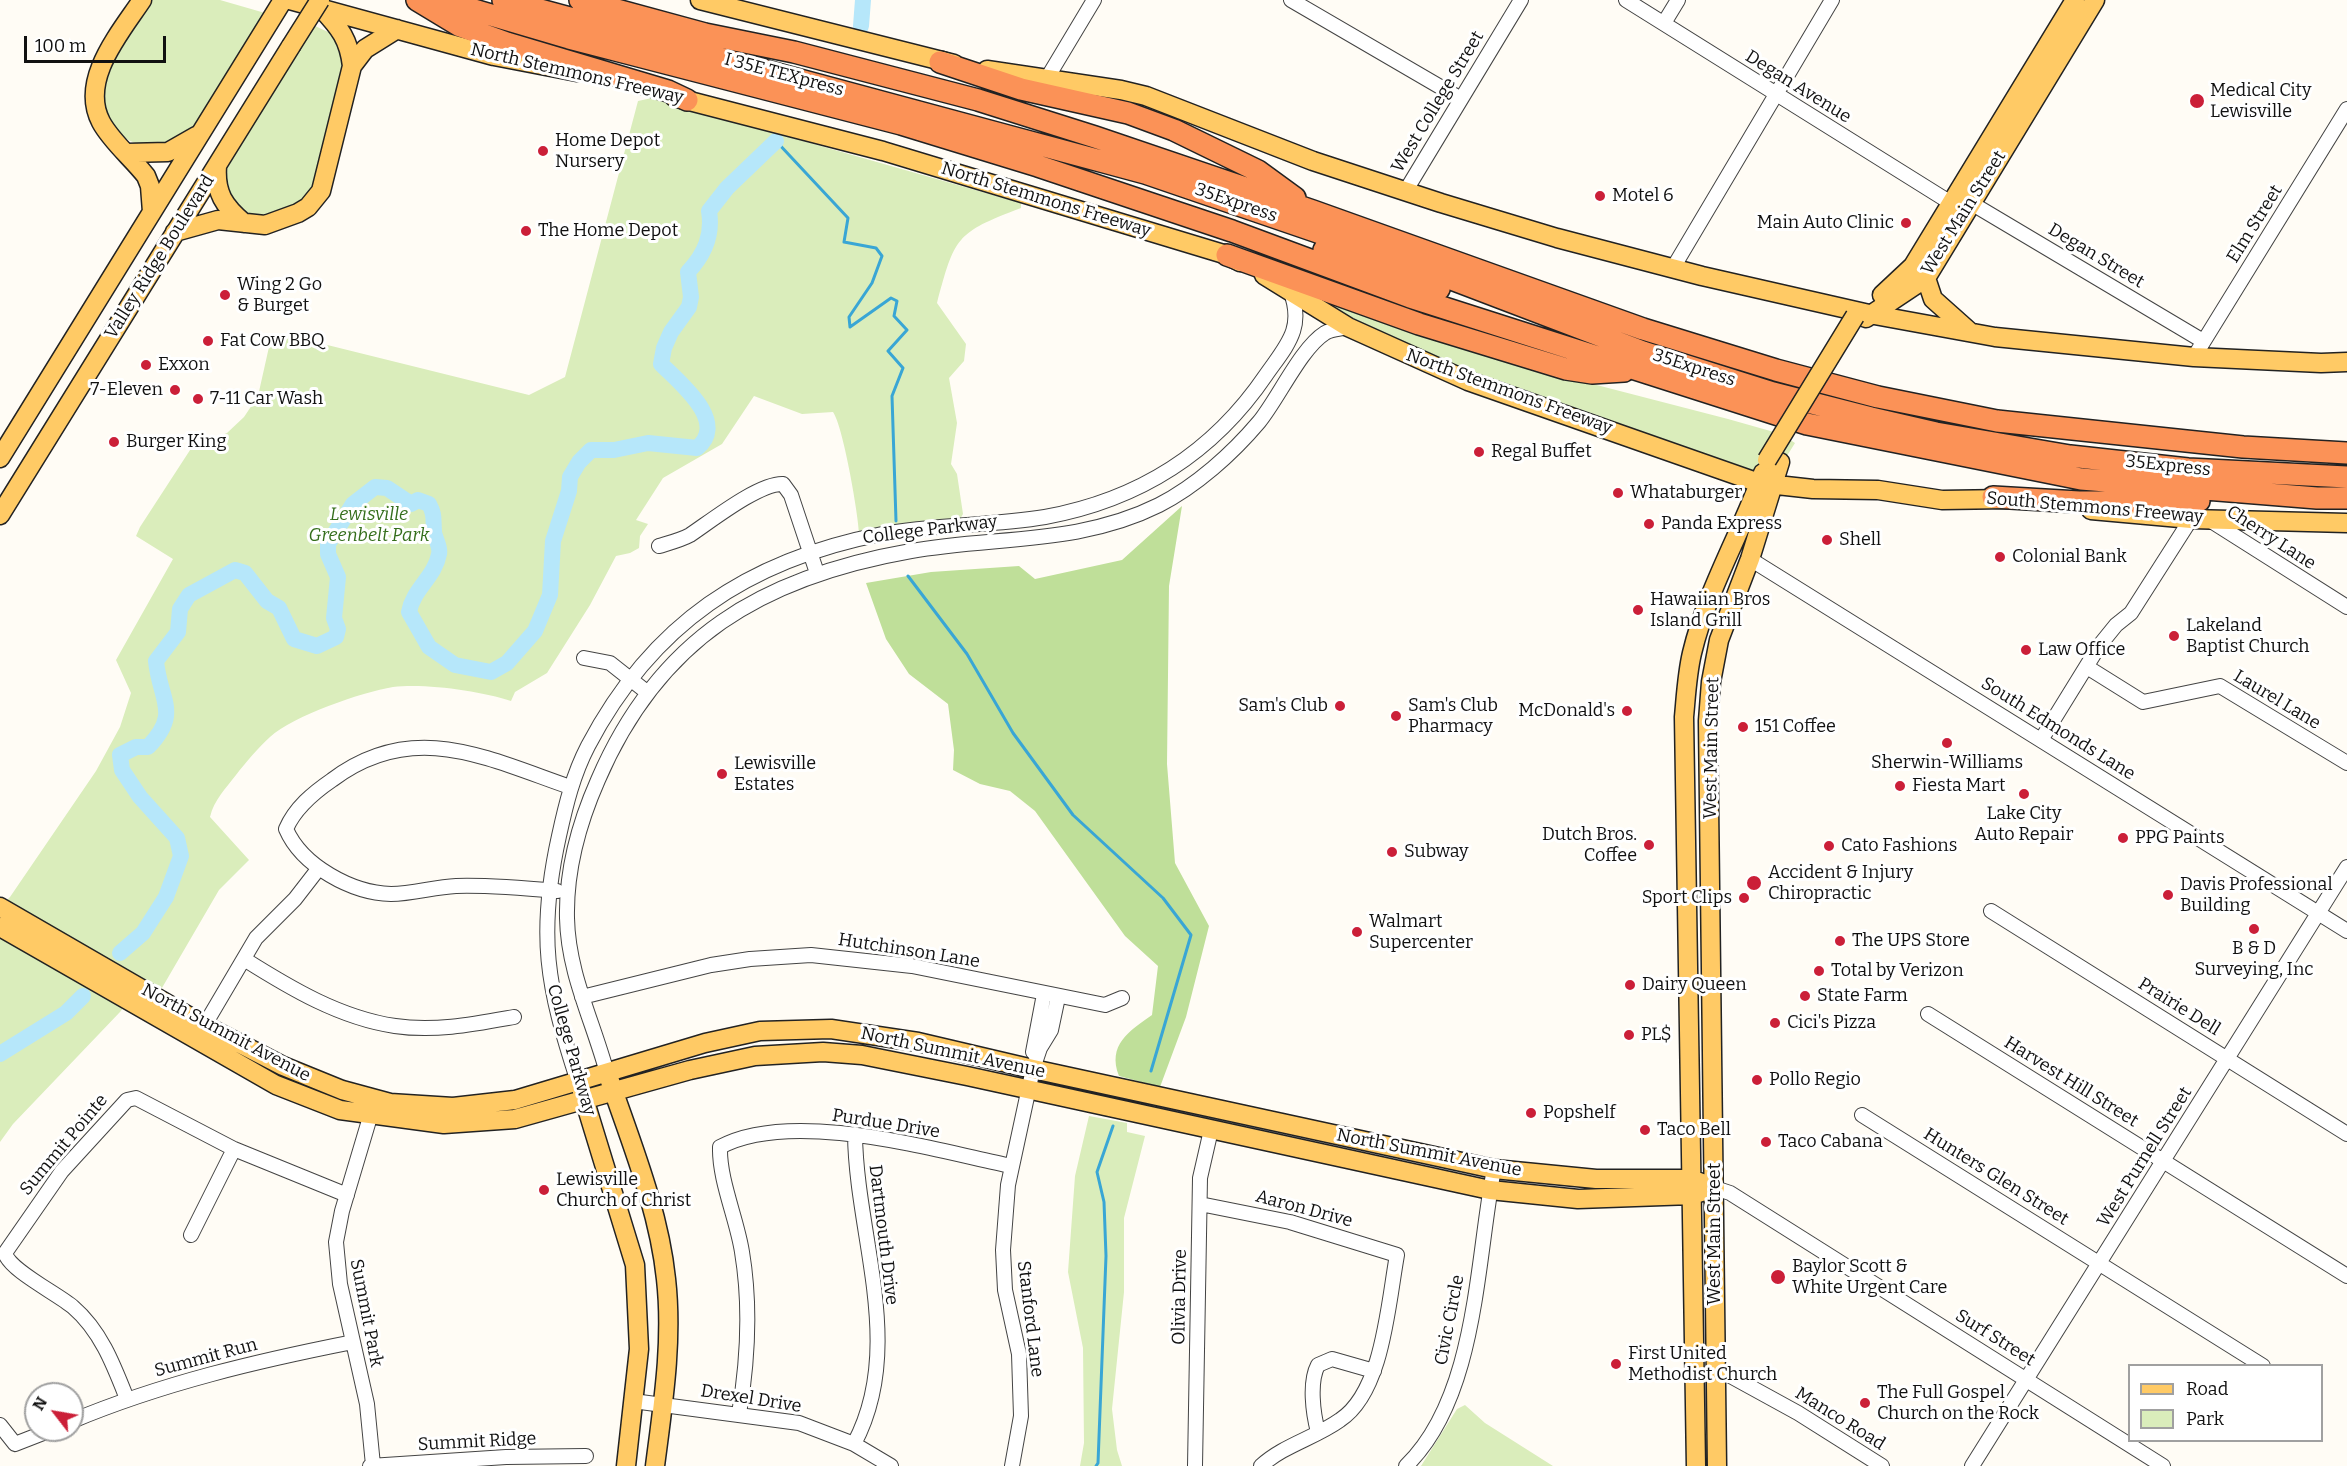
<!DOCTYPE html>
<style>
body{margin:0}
#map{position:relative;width:2347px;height:1466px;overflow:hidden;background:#fffcf5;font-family:Bitter,serif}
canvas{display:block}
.legend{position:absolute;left:2128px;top:1364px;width:195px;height:78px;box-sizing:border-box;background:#fff;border:2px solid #a0a0a0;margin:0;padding:8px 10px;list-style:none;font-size:18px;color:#111}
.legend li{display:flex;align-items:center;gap:12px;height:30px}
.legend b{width:30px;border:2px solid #a0a0a0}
.north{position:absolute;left:24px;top:1382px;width:60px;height:60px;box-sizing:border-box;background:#fff;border:2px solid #a0a0a0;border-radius:50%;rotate:301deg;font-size:16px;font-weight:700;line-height:24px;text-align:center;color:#111}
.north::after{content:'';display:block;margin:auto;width:21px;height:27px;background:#cb1f38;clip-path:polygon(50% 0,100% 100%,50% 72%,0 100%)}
.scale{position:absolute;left:24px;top:36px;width:142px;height:27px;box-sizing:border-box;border:3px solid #111;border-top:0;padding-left:8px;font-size:18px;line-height:21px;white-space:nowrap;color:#111;-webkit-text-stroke:4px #fff;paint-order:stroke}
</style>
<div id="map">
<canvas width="2347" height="1466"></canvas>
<ul class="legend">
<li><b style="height:8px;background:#ffca65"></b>Road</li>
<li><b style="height:16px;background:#daedbb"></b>Park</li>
</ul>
<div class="north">N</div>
<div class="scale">100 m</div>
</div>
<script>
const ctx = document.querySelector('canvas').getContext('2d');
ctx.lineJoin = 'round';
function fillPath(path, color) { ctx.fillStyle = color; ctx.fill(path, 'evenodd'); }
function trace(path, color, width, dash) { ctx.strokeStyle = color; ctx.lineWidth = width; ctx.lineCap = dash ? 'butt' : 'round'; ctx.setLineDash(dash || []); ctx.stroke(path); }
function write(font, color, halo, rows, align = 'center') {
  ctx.font = font + ' Bitter,serif'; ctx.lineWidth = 6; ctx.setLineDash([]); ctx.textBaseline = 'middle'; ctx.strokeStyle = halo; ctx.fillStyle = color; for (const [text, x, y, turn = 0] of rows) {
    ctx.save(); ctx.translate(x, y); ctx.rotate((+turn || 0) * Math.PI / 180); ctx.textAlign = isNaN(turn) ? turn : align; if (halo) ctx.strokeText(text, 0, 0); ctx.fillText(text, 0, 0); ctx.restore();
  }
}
fillPath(new Path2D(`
 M151 0H220L265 13C250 38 235 63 221 88 211 105 202 124 187 137 157 164 95 136 100 91 104 62 134 25 151 0Z
 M315 26 337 36 345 59 315 181C310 190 307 198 298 204 275 220 222 221 221 182 221 175 227 166 229 160Z
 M652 98 1021 203V208C955 233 955 237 937 303L966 344 964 361 949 378 957 423 951 464 957 474 963 514 960 519 859 532C858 512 843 426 833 412L802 414 754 396 722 444 663 478 636 520 648 524 640 536 639 548 630 553 616 556 590 605 547 673 515 692 511 701C481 691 425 683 393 687 362 692 293 716 270 737 258 748 246 762 236 775 226 788 214 800 210 817L249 860 219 890 159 993 142 983 120 1012 13 1124 0 1142V907L10 897 96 771 120 727 131 693 116 660 173 559 136 536 140 527 192 447 227 433 244 417 258 396 271 338 279 333 529 395 565 377 638 101Z
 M1310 293 1558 375 1728 419 1781 434 1795 443 1772 480 1591 413 1444 362 1377 335Z
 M1089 1116 1127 1123V1132L1145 1136 1124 1218V1292L1112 1409 1117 1450 1122 1466H1080L1084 1443 1083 1348 1068 1272 1075 1176Z
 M1465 1405 1485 1423 1553 1466H1421L1457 1409Z`), '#daedbb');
fillPath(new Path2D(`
 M1182 506 1169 586 1167 764 1175 863 1209 926 1186 1017 1160 1087 1119 1076C1107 1045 1129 1031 1152 1015L1158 966 1125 936 1035 811 1010 791 980 784 953 770 954 750 948 704 909 674 886 639 866 583 931 572 1019 566 1035 579 1122 560Z`), '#bfdf99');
trace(new Path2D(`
 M776 141 848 218 844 242 876 248 882 256 872 283 849 317 850 327 891 298 897 301 894 316 907 330 888 351 903 368 892 396 896 521
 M908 576 967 654 1013 733 1073 815 1163 898 1191 935 1151 1071
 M1096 1466 1098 1463 1106 1256 1104 1202 1097 1172 1113 1126`), '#39a6d5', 3);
trace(new Path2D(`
 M861 26 863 0
 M120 953 143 933 166 897 181 856 177 838 140 797 122 770 120 755 136 747H148C181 713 160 701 156 661L178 632 180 609 189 595 235 570 245 573 267 601 279 608 294 639 317 646 336 637 338 629 334 618 338 577 328 554V544L353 504 375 487 387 488 411 504 418 500 429 504C435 515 433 519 434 531 434 538 441 546 439 554 435 577 413 589 409 612L429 647 455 665 491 672 507 663 535 631 550 595 553 541 569 491 570 477 579 462 591 450H614L648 443 697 448C729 422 680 383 661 364L664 348 671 332 689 307 691 297 688 272C705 254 713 235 709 211L727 188 776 141
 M0 1054 66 1013 83 996`), '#b6e7fa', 16);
const minor = new Path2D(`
 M1291 0 1461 99
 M1626 0 1951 203
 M1664 23 1678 0
 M1046 80 1094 0
 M1405 192 1521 0
 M1971 203 2203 341
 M1673 268 1832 0
 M2194 357 2347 109
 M2208 519 2347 607
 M659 546C669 543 681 540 690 535 711 521 759 483 783 484L791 495 817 573
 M1750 559 2347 931
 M584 658 610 663 648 693
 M2087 667 2143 702 2220 686 2347 763
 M2041 740 2099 646 2116 625 2131 613 2191 519
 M557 891C524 888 489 885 456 886 434 887 413 894 391 894 352 893 302 866 286 829 295 808 313 793 332 780 413 719 486 758 570 787
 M1991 911 2347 1134
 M244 959C290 988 340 1018 395 1026 435 1032 475 1024 514 1017
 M582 997 711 965 750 959 811 955 912 966 1105 1005 1122 998
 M1928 1014 2347 1276
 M200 1033 256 938 295 899 319 868
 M1033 1052 1044 994
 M607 1073C593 1021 568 973 567 918 566 871 579 823 598 780 659 638 762 577 911 551 995 536 1079 545 1159 505 1196 486 1232 454 1259 422 1278 399 1301 348 1325 333 1331 329 1341 329 1348 327
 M578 1082C547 987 537 935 559 836 566 804 573 775 588 746 652 624 748 560 882 534 936 524 991 526 1045 517 1138 500 1213 453 1266 375 1287 345 1305 328 1290 290
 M1862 1115 2263 1366
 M1715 1188 1730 1193 2163 1466
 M1200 1204 1290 1222 1397 1255C1388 1304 1383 1392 1340 1420 1315 1438 1284 1445 1261 1466
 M191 1235 234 1149
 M1716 1368 1798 1413 1882 1466
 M127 1399C114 1366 101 1331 73 1307 58 1294 9 1270 5 1253L62 1171 127 1100 136 1098 234 1149 347 1195
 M633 1401 799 1423 854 1444 891 1466
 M739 1414C748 1360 751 1306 742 1252 737 1219 719 1180 720 1147 792 1108 934 1150 1011 1166
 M72 1421C163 1383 257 1361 353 1342
 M0 1425 15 1444 51 1430
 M1318 1432C1313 1413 1309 1382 1318 1365L1332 1359 1374 1371
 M854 1444C906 1347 856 1236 855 1134
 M373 1465 367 1404 340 1284 336 1242 342 1211 373 1107
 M370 1466 506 1457 586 1456
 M1012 1466 1021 1416 1019 1354 1005 1290 1003 1250 1008 1185 1033 1069 1040 1048 1051 1030 1058 997
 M1195 1466 1200 1178 1211 1130
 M1406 1466C1477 1397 1476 1263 1494 1169
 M1972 1466 2347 867`);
const major = new Path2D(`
 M142 0C120 33 79 80 101 122 111 141 132 158 146 176L150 186 152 212
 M290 0 494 56 577 72
 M700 0 954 64
 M322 9C340 28 349 40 352 66
 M987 70 1121 90 1146 96 1313 161 1441 203 1557 238 1702 276 1869 314 1995 337 2194 357 2321 363 2347 362
 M674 97 883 151 1227 255 1240 262
 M127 153 168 152 196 136
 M217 166C215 193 224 206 244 223
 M175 232 218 220 265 225 298 213 308 207 321 191 352 66 365 49 397 29
 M1264 275 1348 327 1468 381 1759 483 1813 489 1878 490 1942 500 2007 499
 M1926 278 1933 299 1970 332
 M1882 295 1913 266 2075 0
 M1866 318 1926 278 2095 0
 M0 458 283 0
 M2091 510 2191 519 2347 523
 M0 515 291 46
 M0 907 204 1025 283 1066 342 1090 390 1103 453 1107 515 1100 705 1043 760 1031 831 1029 918 1042 1033 1069 1494 1169 1596 1179H1691L1715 1188
 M0 927 276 1085 340 1110 444 1124 515 1119 690 1070 755 1056 823 1052 862 1055 967 1076 1490 1190 1578 1199 1692 1195 1715 1188
 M610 1081C632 1145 659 1211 666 1279 673 1341 663 1404 655 1466
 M582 1092 635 1265 639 1349 626 1466
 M1696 1466 1684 717C1686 696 1687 674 1692 653 1707 590 1741 533 1763 473
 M1717 1466 1708 721 1711 682 1719 640 1750 559 1780 462`);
const highway = new Path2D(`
 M417 0 460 26 507 43 668 91 687 100
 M440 0 569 38 901 124 1038 166 1232 231 1410 297 1807 424 2081 479 2317 498H2347
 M503 0 1145 173 1420 267 1643 352 1773 393 1871 418 1936 433 2070 456 2188 469 2347 477
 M580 0 705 34 794 52 978 100 1095 137 1313 211 1643 329 1776 370 1878 397 1997 421 2243 447 2347 453
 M940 62 1021 89 1128 113 1174 130 1258 171 1295 198
 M1324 250 1439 289
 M1227 255 1419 324 1566 369 1592 373 1624 371
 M1993 497 2079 502 2199 501`);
trace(minor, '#444', 16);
trace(major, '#222', 21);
trace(highway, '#222', 24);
trace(minor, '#fff', 14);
trace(major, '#ffca65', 18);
trace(highway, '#fb9257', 21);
const majorBridge = new Path2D(`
 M291 46 320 0
 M1767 460 1855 316`);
trace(majorBridge, '#222', 21, []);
trace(majorBridge, '#ffca65', 18);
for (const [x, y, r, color] of [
 [2197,101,8,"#cb1f38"],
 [543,151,6,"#cb1f38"],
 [1600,196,6,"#cb1f38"],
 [1906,223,6,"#cb1f38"],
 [526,231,6,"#cb1f38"],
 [225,295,6,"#cb1f38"],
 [208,341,6,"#cb1f38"],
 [146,365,6,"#cb1f38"],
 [175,390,6,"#cb1f38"],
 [198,399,6,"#cb1f38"],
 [114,442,6,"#cb1f38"],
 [1479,452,6,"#cb1f38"],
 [1618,493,6,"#cb1f38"],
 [1649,524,6,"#cb1f38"],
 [1827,540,6,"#cb1f38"],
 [2000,557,6,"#cb1f38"],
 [1638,610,6,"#cb1f38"],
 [2174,636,6,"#cb1f38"],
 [2026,650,6,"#cb1f38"],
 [1340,706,6,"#cb1f38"],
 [1627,711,6,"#cb1f38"],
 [1396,716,6,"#cb1f38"],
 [1743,727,6,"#cb1f38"],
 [1947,743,6,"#cb1f38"],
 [722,774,6,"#cb1f38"],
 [1900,786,6,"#cb1f38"],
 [2024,794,6,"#cb1f38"],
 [2123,838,6,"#cb1f38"],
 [1649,845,6,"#cb1f38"],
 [1829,846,6,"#cb1f38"],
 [1392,852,6,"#cb1f38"],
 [1754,883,8,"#cb1f38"],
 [2168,895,6,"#cb1f38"],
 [1744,898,6,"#cb1f38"],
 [2254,929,6,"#cb1f38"],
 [1357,932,6,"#cb1f38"],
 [1840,941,6,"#cb1f38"],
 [1819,971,6,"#cb1f38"],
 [1630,985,6,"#cb1f38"],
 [1805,996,6,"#cb1f38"],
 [1775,1023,6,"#cb1f38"],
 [1629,1035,6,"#cb1f38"],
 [1757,1080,6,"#cb1f38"],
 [1531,1113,6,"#cb1f38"],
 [1645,1130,6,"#cb1f38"],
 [1766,1142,6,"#cb1f38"],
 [544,1190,6,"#cb1f38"],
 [1778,1277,8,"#cb1f38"],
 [1616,1364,6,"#cb1f38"],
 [1865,1403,6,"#cb1f38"]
]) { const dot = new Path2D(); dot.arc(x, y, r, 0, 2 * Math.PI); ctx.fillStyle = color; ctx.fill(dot); trace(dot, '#fff', 2); }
write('18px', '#111', '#fff', [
 ["North Stemmons Freeway",577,74,13],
 ["I 35E TEXpress",784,75,15],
 ["Degan Avenue",1798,87,32],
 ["West College Street",1438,102,-59],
 ["North Stemmons Freeway",1046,200,17],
 ["35Express",1236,203,19],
 ["West Main Street",1964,213,-58],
 ["Elm Street",2255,224,-58],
 ["Degan Street",2096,256,31],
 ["Valley Ridge Boulevard",160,257,-58],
 ["35Express",1694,368,18],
 ["North Stemmons Freeway",1509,392,20],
 ["35Express",2168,466,6],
 ["South Stemmons Freeway",2095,508,5],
 ["College Parkway",930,530,-7],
 ["Cherry Lane",2271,538,33],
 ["Laurel Lane",2277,700,31],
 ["South Edmonds Lane",2058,729,32],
 ["West Main Street",1712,748,-89],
 ["Hutchinson Lane",909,951,9],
 ["Prairie Dell",2179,1007,32],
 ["North Summit Avenue",226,1033,28],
 ["College Parkway",571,1050,74],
 ["North Summit Avenue",953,1053,12],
 ["Harvest Hill Street",2071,1082,32],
 ["Purdue Drive",886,1124,9],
 ["Summit Pointe",64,1145,-50],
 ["North Summit Avenue",1429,1153,11],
 ["West Purnell Street",2145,1157,-58],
 ["Hunters Glen Street",1996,1177,32],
 ["Aaron Drive",1304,1209,15],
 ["West Main Street",1715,1234,-90],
 ["Dartmouth Drive",883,1235,83],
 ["Olivia Drive",1180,1297,-89],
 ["Summit Park",366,1313,79],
 ["Stanford Lane",1030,1319,83],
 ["Civic Circle",1450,1320,-79],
 ["Surf Street",1995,1338,32],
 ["Summit Run",206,1358,-15],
 ["Drexel Drive",751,1399,9],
 ["Manco Road",1840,1419,32],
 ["Summit Ridge",477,1442,-3]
]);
write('18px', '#111', '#fff', [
 ["Medical City",2210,91],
 ["Lewisville",2210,112],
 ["Home Depot",555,141],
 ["Nursery",555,162],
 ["Motel 6",1612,196],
 ["Main Auto Clinic",1894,223,"right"],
 ["The Home Depot",538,231],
 ["Wing 2 Go",237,285],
 ["& Burget",237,306],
 ["Fat Cow BBQ",220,341],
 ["Exxon",158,365],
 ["7-Eleven",163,390,"right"],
 ["7-11 Car Wash",210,399],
 ["Burger King",126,442],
 ["Regal Buffet",1491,452],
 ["Whataburger",1630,493],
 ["Panda Express",1661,524],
 ["Shell",1839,540],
 ["Colonial Bank",2012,557],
 ["Hawaiian Bros",1650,600],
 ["Island Grill",1650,621],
 ["Lakeland",2186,626],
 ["Baptist Church",2186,647],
 ["Law Office",2038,650],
 ["Sam's Club",1328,706,"right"],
 ["Sam's Club",1408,706],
 ["Pharmacy",1408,727],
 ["McDonald's",1615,711,"right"],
 ["151 Coffee",1755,727],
 ["Sherwin-Williams",1947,763,"center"],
 ["Lewisville",734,764],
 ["Estates",734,785],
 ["Fiesta Mart",1912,786],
 ["Lake City",2024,814,"center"],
 ["Auto Repair",2024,835,"center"],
 ["Dutch Bros.",1637,835,"right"],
 ["Coffee",1637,856,"right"],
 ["PPG Paints",2135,838],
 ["Cato Fashions",1841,846],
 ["Subway",1404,852],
 ["Accident & Injury",1768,873],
 ["Chiropractic",1768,894],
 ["Davis Professional",2180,885],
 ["Building",2180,906],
 ["Sport Clips",1732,898,"right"],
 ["Walmart",1369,922],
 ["Supercenter",1369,943],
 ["The UPS Store",1852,941],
 ["B & D",2254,949,"center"],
 ["Surveying, Inc",2254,970,"center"],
 ["Total by Verizon",1831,971],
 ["Dairy Queen",1642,985],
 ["State Farm",1817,996],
 ["Cici's Pizza",1787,1023],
 ["PL$",1641,1035],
 ["Pollo Regio",1769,1080],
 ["Popshelf",1543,1113],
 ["Taco Bell",1657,1130],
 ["Taco Cabana",1778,1142],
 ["Lewisville",556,1180],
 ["Church of Christ",556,1201],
 ["Baylor Scott &",1792,1267],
 ["White Urgent Care",1792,1288],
 ["First United",1628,1354],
 ["Methodist Church",1628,1375],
 ["The Full Gospel",1877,1393],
 ["Church on the Rock",1877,1414]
], 'left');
write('italic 18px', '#356e1c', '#fff', [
 ["Lewisville",369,515],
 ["Greenbelt Park",369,536]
]);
</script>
